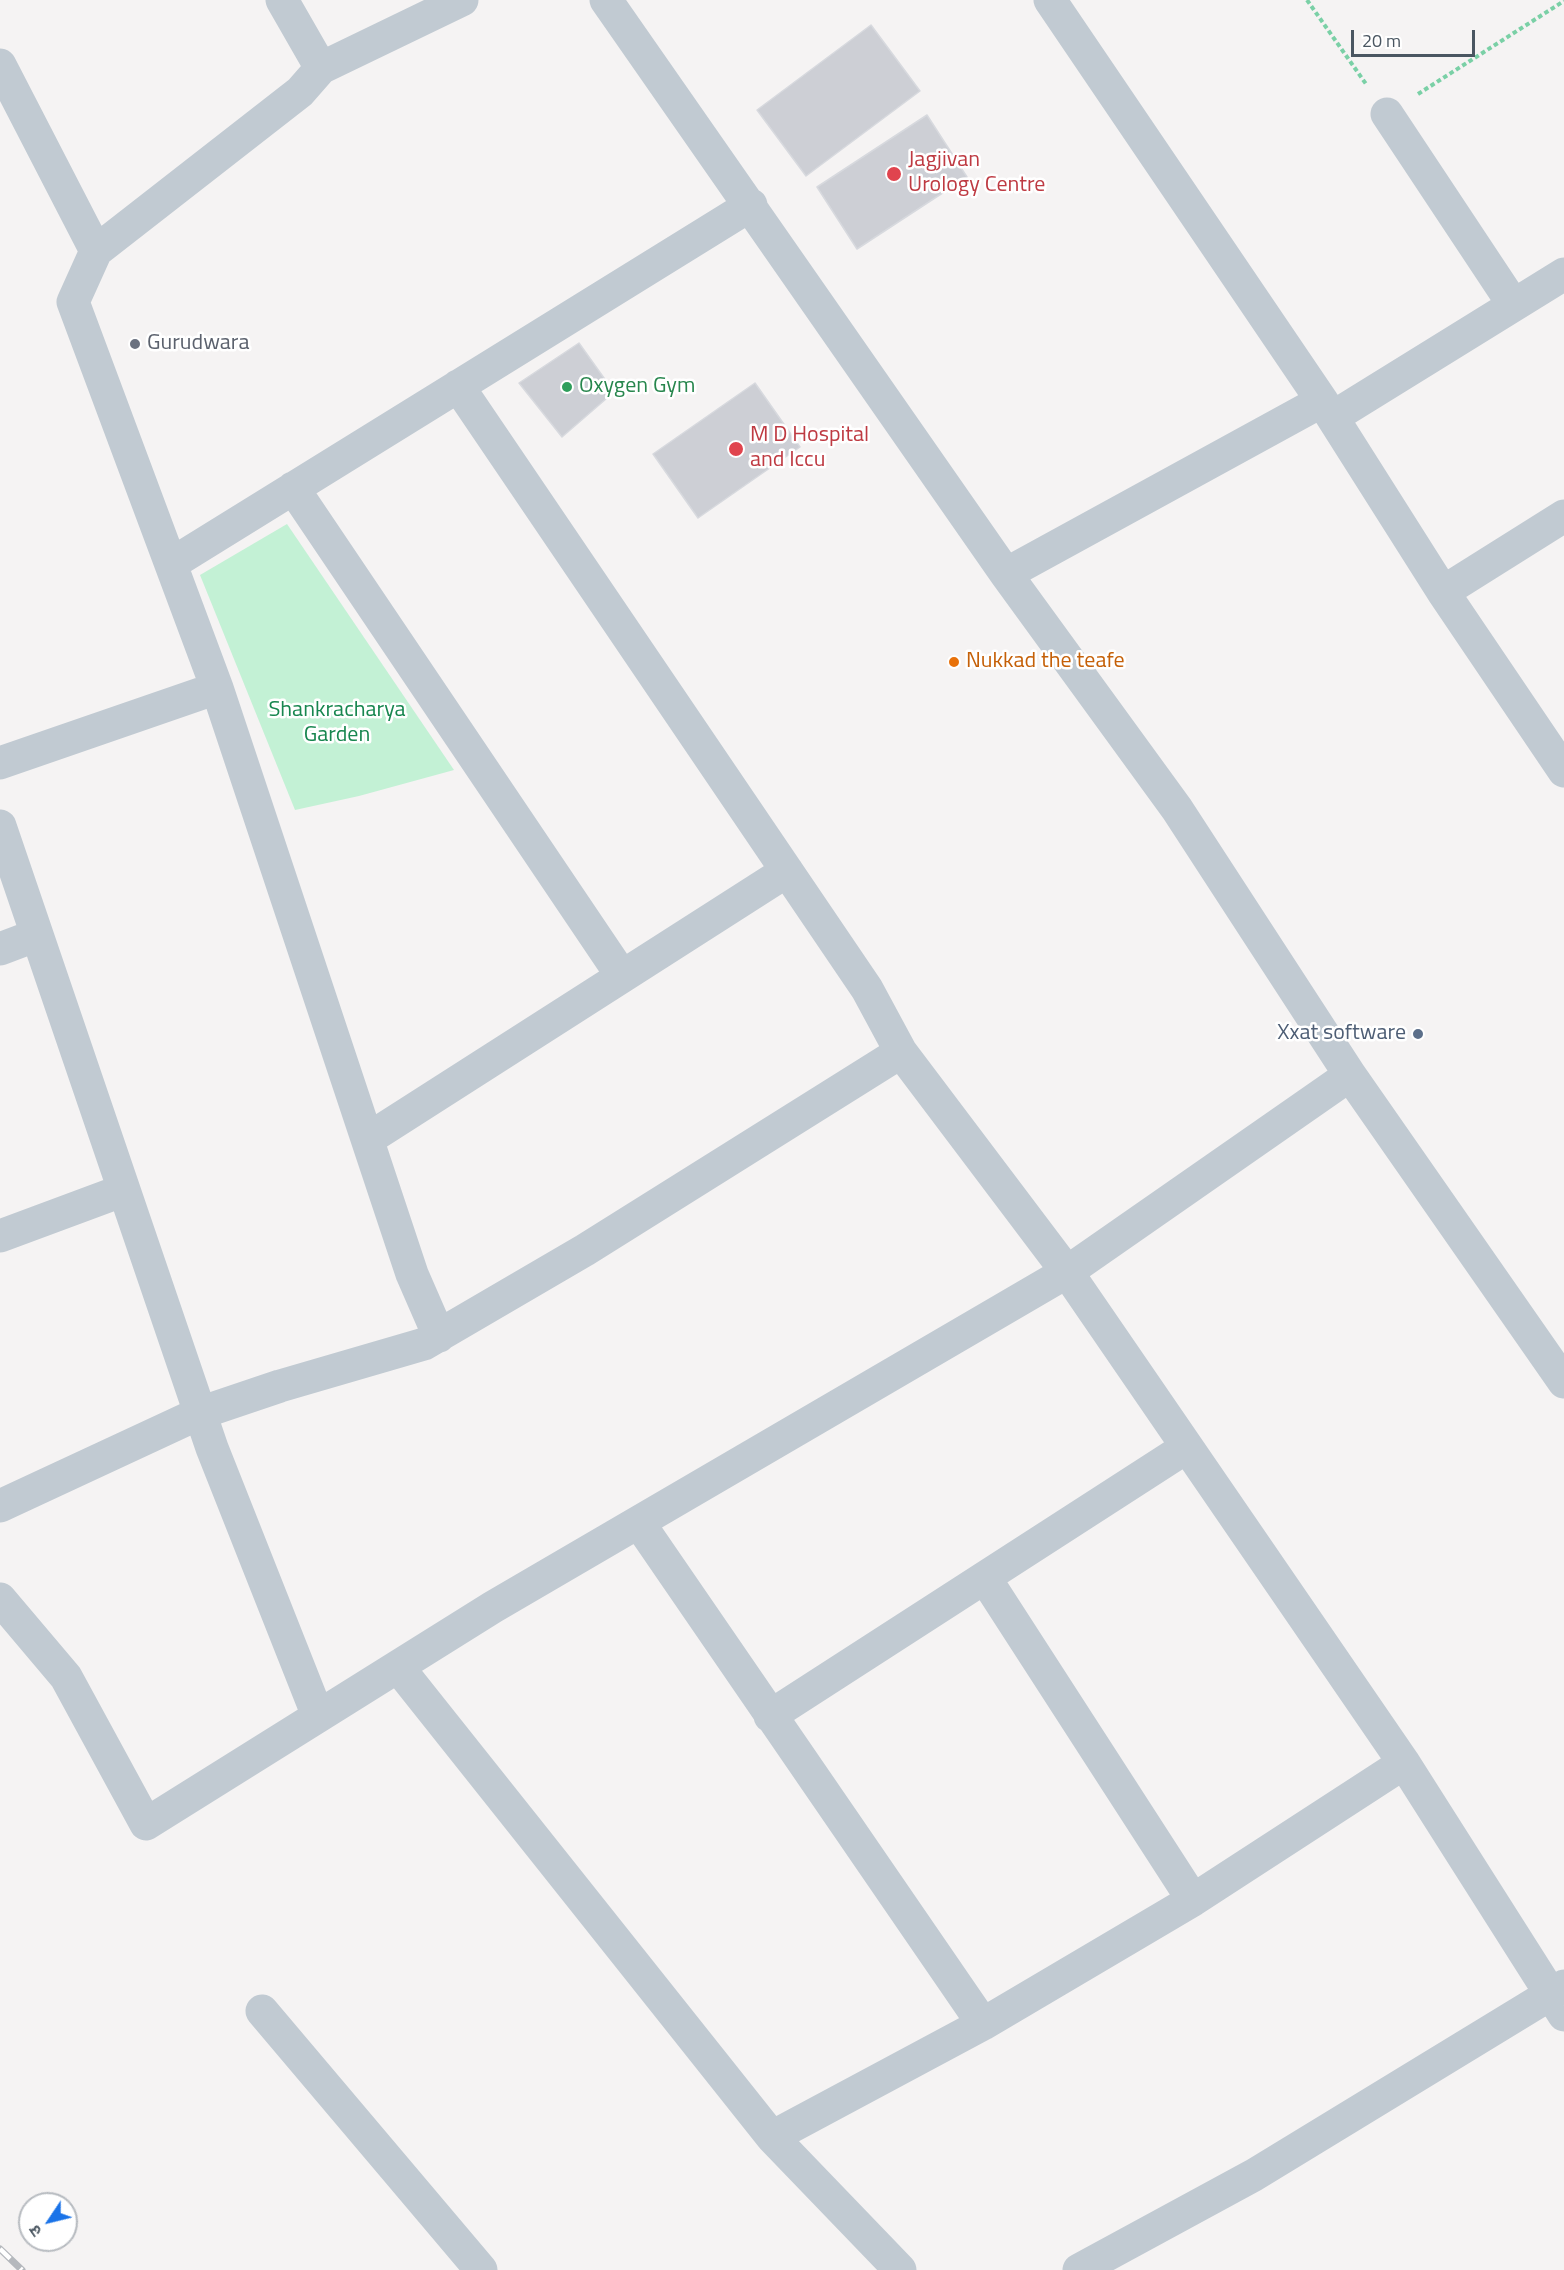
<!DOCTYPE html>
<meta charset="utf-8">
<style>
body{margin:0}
#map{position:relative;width:1564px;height:2270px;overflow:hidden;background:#f5f3f3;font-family:"Titillium Web","Noto Sans Devanagari",sans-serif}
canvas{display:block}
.north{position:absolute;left:18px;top:2192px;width:60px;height:60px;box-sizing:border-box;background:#fff;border:2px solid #b7bbc0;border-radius:50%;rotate:235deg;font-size:16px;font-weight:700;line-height:24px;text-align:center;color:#4a5661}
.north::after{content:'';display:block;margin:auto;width:21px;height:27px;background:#1a73e8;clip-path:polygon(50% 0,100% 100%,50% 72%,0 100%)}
.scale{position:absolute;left:1351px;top:30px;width:124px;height:27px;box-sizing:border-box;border:3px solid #4a5661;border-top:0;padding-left:8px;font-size:18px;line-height:21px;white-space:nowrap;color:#4a5661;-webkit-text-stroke:4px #fff;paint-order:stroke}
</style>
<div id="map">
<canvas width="1564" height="2270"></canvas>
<div class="north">उ</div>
<div class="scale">20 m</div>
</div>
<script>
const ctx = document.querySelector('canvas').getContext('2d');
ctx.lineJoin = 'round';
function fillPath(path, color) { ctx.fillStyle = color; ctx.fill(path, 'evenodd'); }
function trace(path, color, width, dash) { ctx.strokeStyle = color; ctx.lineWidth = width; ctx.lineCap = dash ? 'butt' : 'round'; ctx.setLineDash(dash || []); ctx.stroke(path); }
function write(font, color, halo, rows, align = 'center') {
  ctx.font = font + ' "Titillium Web",sans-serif'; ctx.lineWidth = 5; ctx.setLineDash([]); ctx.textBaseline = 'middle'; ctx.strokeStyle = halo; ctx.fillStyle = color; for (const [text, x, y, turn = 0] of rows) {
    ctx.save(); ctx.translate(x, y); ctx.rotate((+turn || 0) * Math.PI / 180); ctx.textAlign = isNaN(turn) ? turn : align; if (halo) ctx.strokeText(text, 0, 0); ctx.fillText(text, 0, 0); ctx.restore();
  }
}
fillPath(new Path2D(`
 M287 524 454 770 359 796 295 810 200 575Z`), '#c3f1d5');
const building = new Path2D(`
 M871 25 920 91 806 176 757 110Z
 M927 115 967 177 857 249 817 187Z
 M579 343 614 392 562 437 519 383Z
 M755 383 800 447 698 518 653 454Z`);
fillPath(building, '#cdcfd5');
trace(building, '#d7d9de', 1.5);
trace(new Path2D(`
 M1307 0 1366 84
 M1418 94 1564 1`), '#7ad0a6', 4, [4.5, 3]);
trace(new Path2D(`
 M282 0 321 68
 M606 0 1006 574 1177 809 1350 1075
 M1050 0 1322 401 1443 592 1564 516
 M0 65 96 251 73 302 217 688 412 1274 439 1336
 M1387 114 1513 304
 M96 251 300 92 321 68 462 0
 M458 386 867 989 901 1052 1067 1272 1404 1763 1564 2015
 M1333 417 1564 274
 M293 488 622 976
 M171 564 751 205
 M1006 574 1322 401
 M1443 592 1564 771
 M0 763 217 688
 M0 826 212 1448 318 1716
 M0 949 37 935
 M368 1139 787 871
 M0 1236 124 1190
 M0 1506 200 1413 280 1386 424 1344 585 1250 901 1052
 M639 1523 983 2024
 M0 1599 66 1677 146 1824 493 1607 1067 1272 1350 1075 1564 1382
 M398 1667 772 2137 900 2270
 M770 1716 1187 1447
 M1193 1900 1404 1763
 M262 2011 481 2270
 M772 2137 983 2024 1193 1900 985 1578
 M1079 2270 1254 2175 1564 1986`), '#c1cad2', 33);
const rail = new Path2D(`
 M0 2249 22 2270`);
trace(rail, '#b5b8bd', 7);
trace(rail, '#fff', 4.5, [14]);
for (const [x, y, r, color] of [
 [894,174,8,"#e0444e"],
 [135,344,6,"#6b7280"],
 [567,387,6,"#2e9e5b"],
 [736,449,8,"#e0444e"],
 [954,662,6,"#e8710a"],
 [1418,1034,6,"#5c6f8a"]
]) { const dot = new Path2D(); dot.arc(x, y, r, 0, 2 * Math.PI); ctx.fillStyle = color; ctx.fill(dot); trace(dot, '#fff', 2); }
write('22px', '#be3a42', '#fff', [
 ["Jagjivan",908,161],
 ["Urology Centre",908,186],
 ["M D Hospital",750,436],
 ["and Iccu",750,461]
], 'left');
write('22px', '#5b616d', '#fff', [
 ["Gurudwara",147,344]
], 'left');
write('22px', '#27864d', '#fff', [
 ["Oxygen Gym",579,387]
], 'left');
write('22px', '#c56008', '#fff', [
 ["Nukkad the teafe",966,662]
], 'left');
write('22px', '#17864f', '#fff', [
 ["Shankracharya",337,711],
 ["Garden",337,736]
]);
write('22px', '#4e5e75', '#fff', [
 ["Xxat software",1406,1034]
], 'right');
</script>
